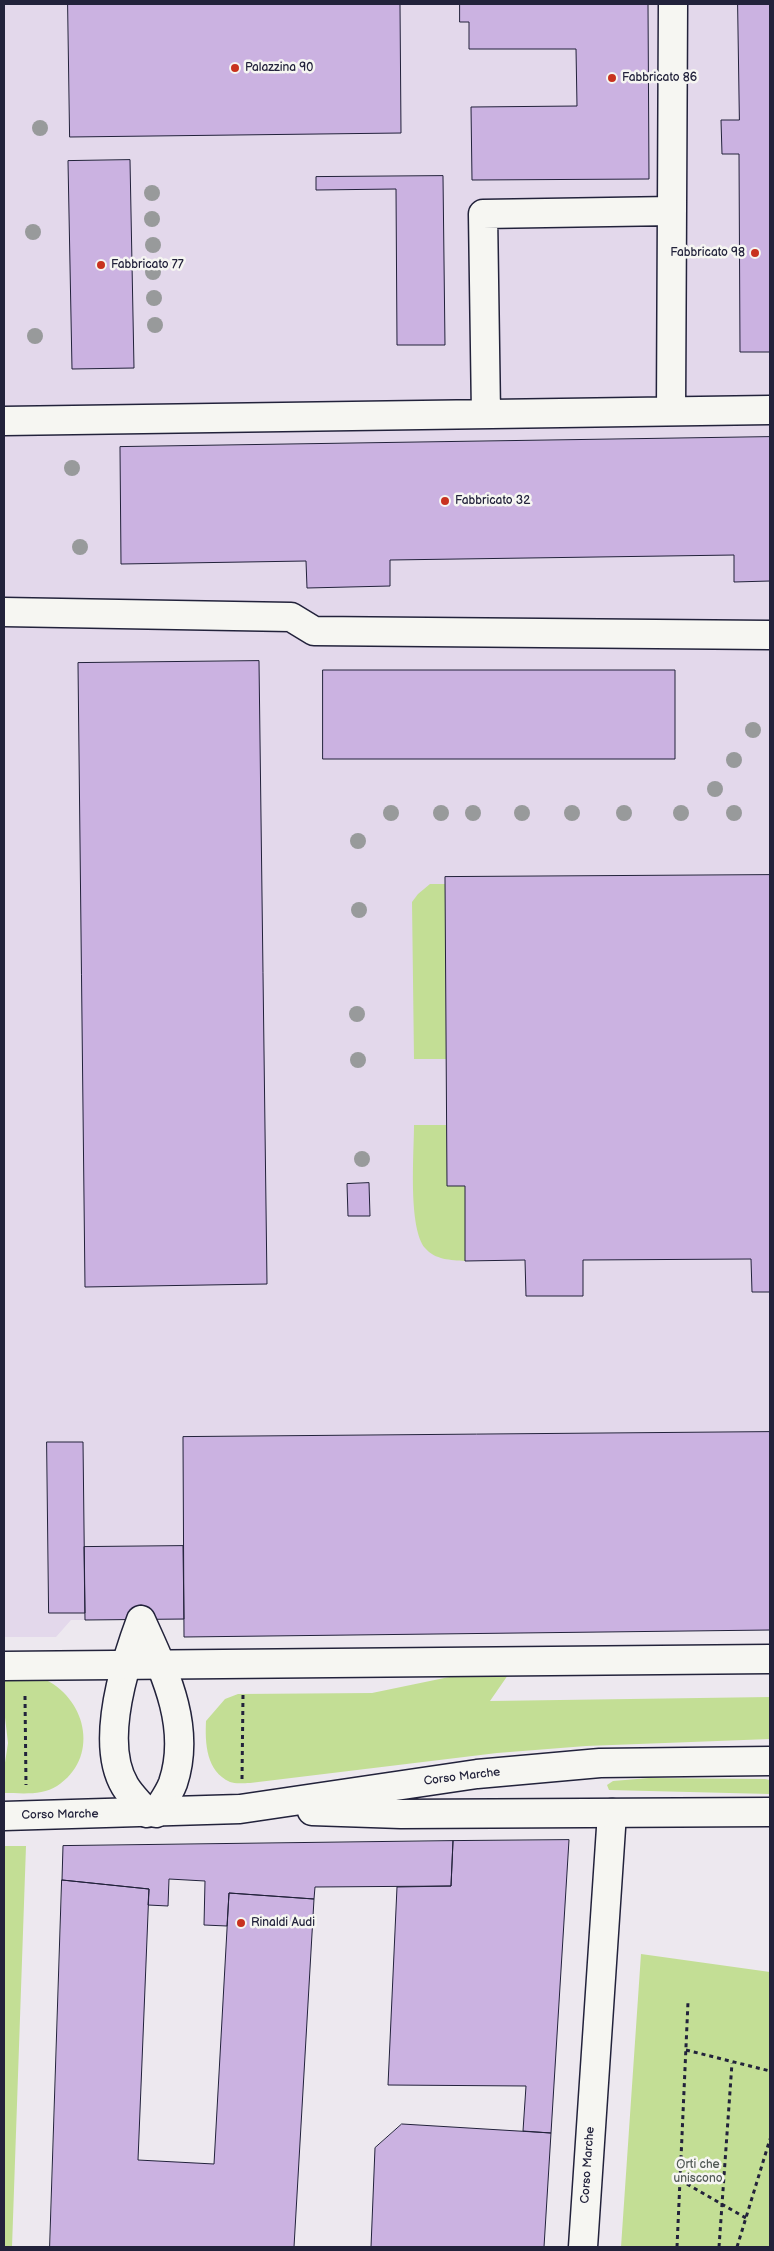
<!DOCTYPE html>
<style>
body{margin:0}
#map{position:relative;width:774px;height:2251px;overflow:hidden;background:#ede8ef;font-family:"Balsamiq Sans",sans-serif}
canvas{display:block}
.frame{position:absolute;inset:0;border:5px solid #22223b;pointer-events:none}
</style>
<div id="map">
<canvas width="774" height="2251"></canvas>
<div class="frame"></div>
</div>
<script>
const ctx = document.querySelector('canvas').getContext('2d');
ctx.lineJoin = 'round';
function fillPath(path, color) { ctx.fillStyle = color; ctx.fill(path, 'evenodd'); }
function trace(path, color, width, dash) { ctx.strokeStyle = color; ctx.lineWidth = width; ctx.lineCap = dash ? 'butt' : 'round'; ctx.setLineDash(dash || []); ctx.stroke(path); }
function write(font, color, halo, rows, align = 'center') {
  ctx.font = font + ' "Balsamiq Sans",sans-serif'; ctx.lineWidth = 5; ctx.setLineDash([]); ctx.textBaseline = 'middle'; ctx.strokeStyle = halo; ctx.fillStyle = color; for (const [text, x, y, turn = 0] of rows) {
    ctx.save(); ctx.translate(x, y); ctx.rotate((+turn || 0) * Math.PI / 180); ctx.textAlign = isNaN(turn) ? turn : align; if (halo) ctx.strokeText(text, 0, 0); ctx.fillText(text, 0, 0); ctx.restore();
  }
}
fillPath(new Path2D(`
 M4 4H770V1630L184 1637V1619L85 1620H71L56 1637H4Z`), '#e3d8eb');
fillPath(new Path2D(`
 M430 884H445L446 1059H414L412 902 418 894Z
 M414 1125H447V1186H465V1261C451 1260 435 1260 425 1248 408 1227 414 1154 414 1125Z
 M508 1675 490 1701 770 1697V1739L586 1746 497 1753 250 1783C244 1783 235 1784 230 1782 206 1771 205 1743 206 1721L225 1699 238 1694 372 1693 454 1676Z
 M46 1680C88 1701 99 1759 57 1786 42 1796 20 1793 4 1793V1769L8 1743 4 1709V1681Z
 M649 1778 765 1779 770 1780V1794L609 1790 607 1785 613 1781Z
 M4 1846H26L12 2247H4Z
 M641 1954 770 1972V2247H621Z`), '#c3de95');
const building = new Path2D(`
 M68 4H400L401 133 70 137Z
 M460 4H648L649 179 472 180 471 107 577 106 576 49H469V22H460Z
 M738 4H770V352H740L739 154H722L721 120H739Z
 M130 160 134 368 72 369 68 161Z
 M443 176 445 345H397L396 189 316 190V177Z
 M770 437V581L734 582V555L390 560V586L307 588 306 561 121 564 120 447Z
 M259 661 267 1284 85 1287 78 663Z
 M323 670H675V759H323Z
 M770 875V1292H752L751 1259 583 1260V1296H526L525 1260 465 1261V1186H447L445 877Z
 M369 1183 370 1216H348L347 1184Z
 M770 1432V1630L184 1637 183 1437Z
 M47 1442H83L85 1613H49Z
 M183 1546 184 1619 85 1620 84 1547Z
 M569 1840 551 2133 523 2131 526 2086 388 2085 397 1887 451 1886 453 1841Z
 M453 1841 451 1886 315 1887 314 1899 229 1893 227 1926 204 1925 205 1881 169 1879 168 1906 148 1905 149 1889 62 1880 63 1846Z
 M62 1880 149 1889 138 2160 214 2164 229 1893 314 1899 294 2247H50Z
 M402 2124 551 2133 544 2247H371L375 2148Z`);
fillPath(building, '#cbb2e1');
trace(building, '#22223b', 1);
const minor = new Path2D(`
 M671 411 673 4
 M486 414 483 214 672 211
 M4 421 770 410
 M4 612 291 617 314 631 770 635
 M141 1620C125 1663 99 1743 125 1786 131 1796 140 1804 147 1813
 M141 1620C164 1671 192 1726 173 1783 169 1794 161 1804 156 1813
 M583 2247 612 1813`);
const major = new Path2D(`
 M4 1666 770 1659
 M312 1811 401 1814 770 1812
 M4 1816 240 1809 477 1774 600 1763 770 1761`);
trace(minor, '#22223b', 31);
trace(major, '#22223b', 31);
trace(new Path2D(`
 M25 1696 26 1785
 M242 1779 243 1695
 M686 2050 770 2071
 M680 2180 746 2218
 M677 2247 688 2002
 M719 2247 732 2063
 M737 2247 770 2139`), '#22223b', 3, [4, 4]);
trace(minor, '#f6f6f2', 28);
trace(major, '#f6f6f2', 28);
ctx.fillStyle = '#989a9b';
for (const [x, y] of [
 [40,128],
 [152,193],
 [152,219],
 [33,232],
 [153,245],
 [153,272],
 [154,298],
 [155,325],
 [35,336],
 [72,468],
 [80,547],
 [753,730],
 [734,760],
 [715,789],
 [391,813],
 [441,813],
 [473,813],
 [522,813],
 [572,813],
 [624,813],
 [681,813],
 [734,813],
 [358,841],
 [359,910],
 [357,1014],
 [358,1060],
 [362,1159]
]) { ctx.beginPath(); ctx.arc(x, y, 8, 0, 2 * Math.PI); ctx.fill(); }
for (const [x, y, r, color] of [
 [235,68,5,"#c8321e"],
 [612,78,5,"#c8321e"],
 [755,253,5,"#c8321e"],
 [101,265,5,"#c8321e"],
 [445,501,5,"#c8321e"],
 [241,1923,5,"#c8321e"]
]) { const dot = new Path2D(); dot.arc(x, y, r, 0, 2 * Math.PI); ctx.fillStyle = color; ctx.fill(dot); trace(dot, '#f6f6f2', 2); }
write('12px', '#22223b', '#f6f6f2', [
 ["Palazzina 90",245,68],
 ["Fabbricato 86",622,78],
 ["Fabbricato 98",745,253,"right"],
 ["Fabbricato 77",111,265],
 ["Fabbricato 32",455,501],
 ["Rinaldi Audi",251,1923]
], 'left');
write('12px', '#22223b', '#f6f6f2', [
 ["Corso Marche",462,1777,-7],
 ["Corso Marche",60,1815,-1],
 ["Corso Marche",588,2165,-86]
]);
write('12px', '#525a56', '#f6f6f2', [
 ["Orti che",698,2165],
 ["uniscono",698,2179]
]);
</script>
